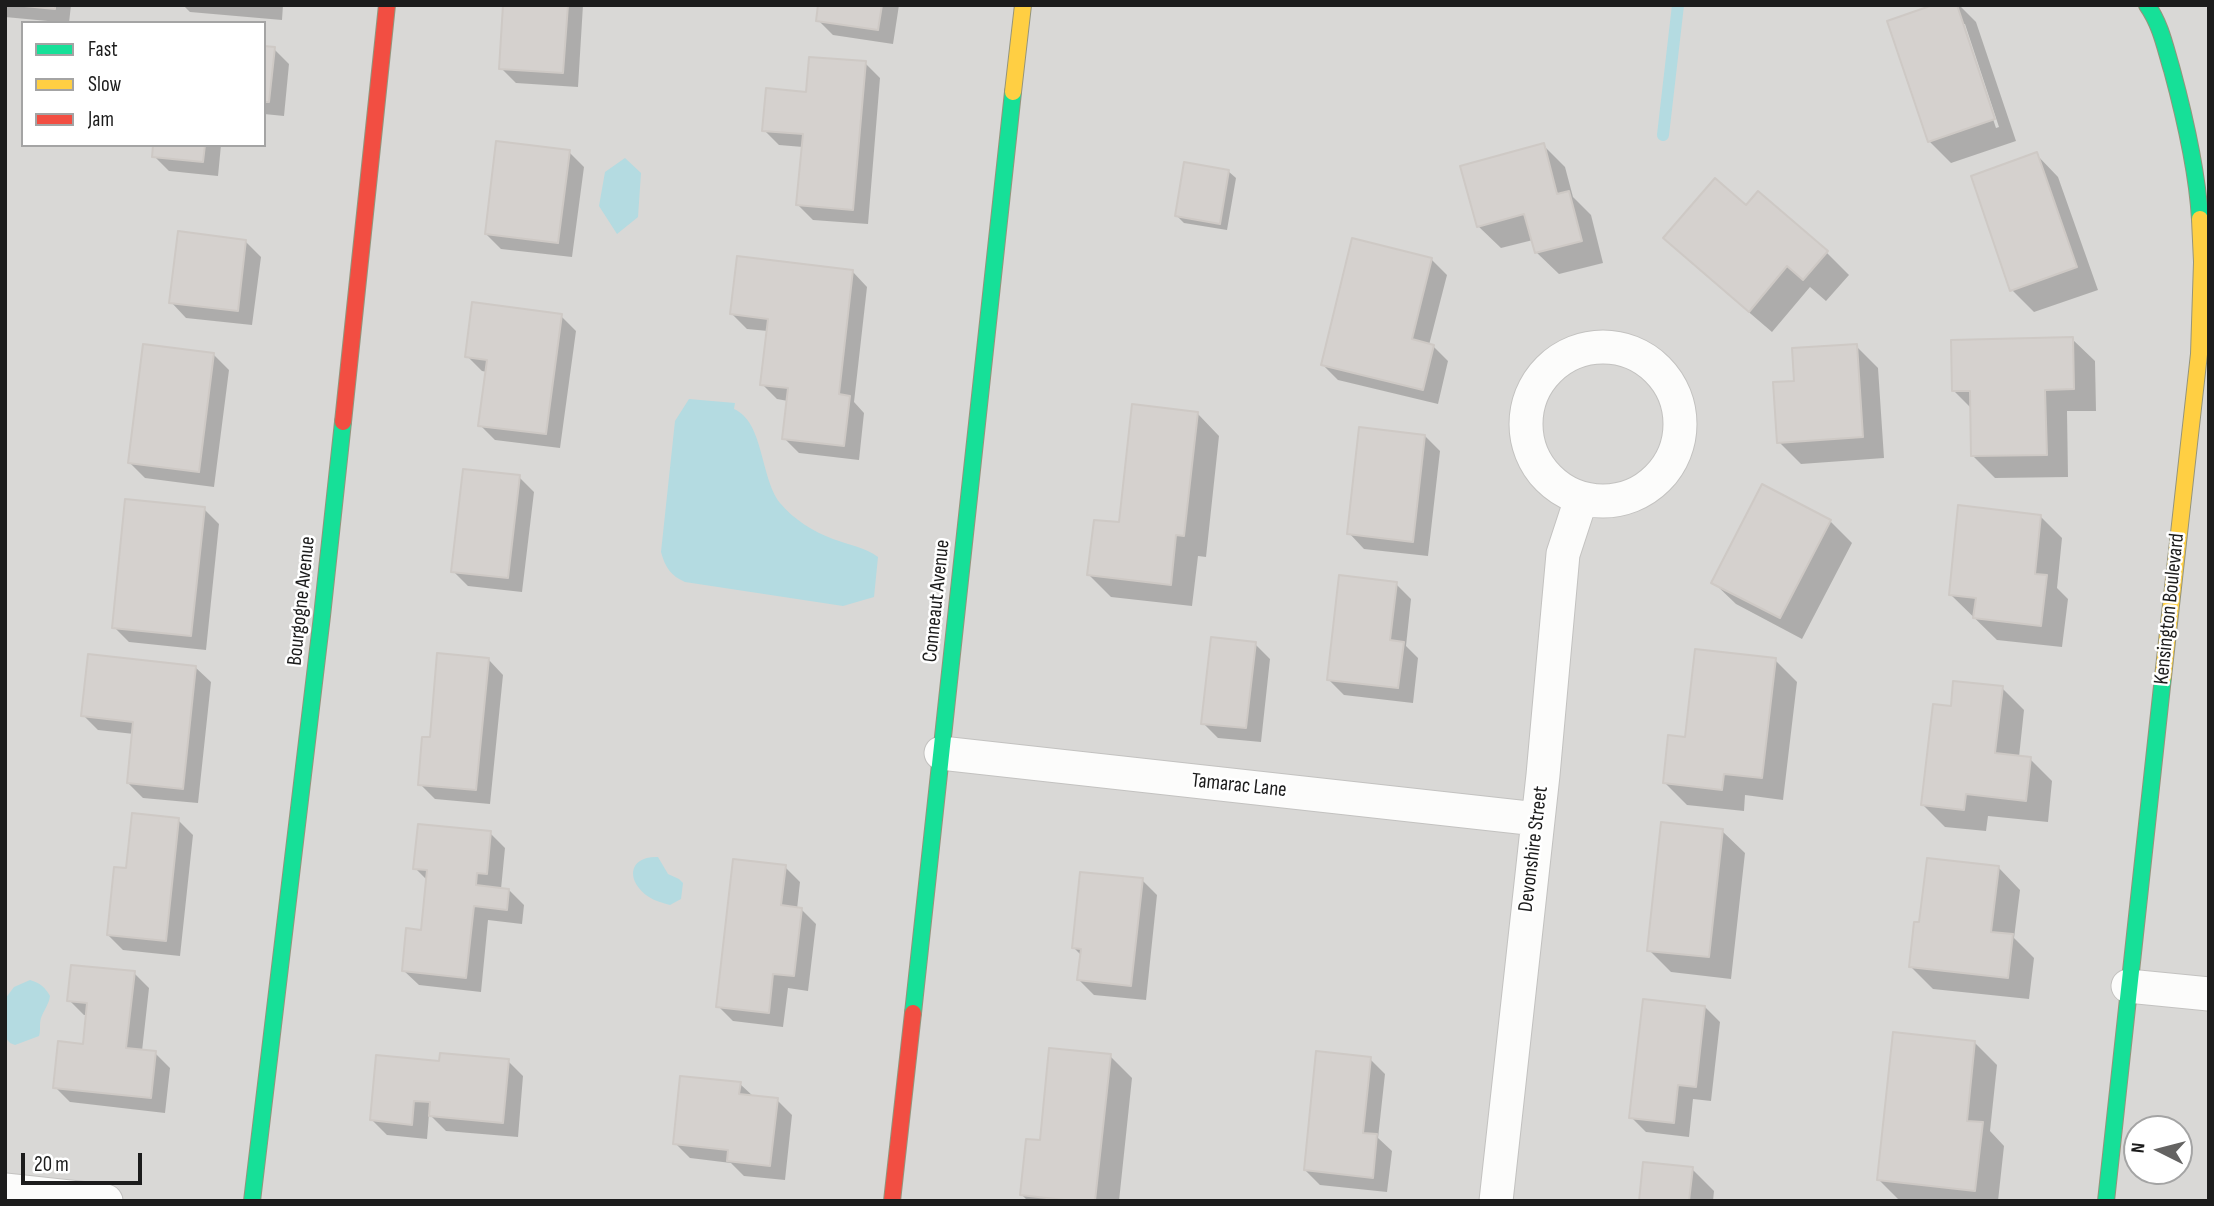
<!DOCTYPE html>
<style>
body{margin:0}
#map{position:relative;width:2214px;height:1206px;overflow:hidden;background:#eae8e4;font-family:"Sofia Sans Condensed",sans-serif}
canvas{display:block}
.frame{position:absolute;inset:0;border:7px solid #1c1c1c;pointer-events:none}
.legend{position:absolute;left:21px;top:21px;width:245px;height:126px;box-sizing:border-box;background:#fff;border:2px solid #a4a4a4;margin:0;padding:9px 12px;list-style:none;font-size:21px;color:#1c1c1c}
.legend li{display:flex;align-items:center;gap:14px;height:35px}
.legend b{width:35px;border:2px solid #a4a4a4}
.north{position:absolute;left:2123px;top:1115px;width:70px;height:70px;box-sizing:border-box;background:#fff;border:2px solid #a4a4a4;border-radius:50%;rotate:276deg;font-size:19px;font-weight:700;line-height:28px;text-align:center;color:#1c1c1c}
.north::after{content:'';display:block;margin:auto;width:24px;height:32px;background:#646362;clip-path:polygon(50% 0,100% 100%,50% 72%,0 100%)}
.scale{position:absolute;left:21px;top:1153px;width:121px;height:32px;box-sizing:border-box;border:4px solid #1c1c1c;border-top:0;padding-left:9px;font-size:21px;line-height:24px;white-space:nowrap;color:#1c1c1c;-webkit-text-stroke:5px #fff;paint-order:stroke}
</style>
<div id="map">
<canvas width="2214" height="1206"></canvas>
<div class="frame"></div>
<ul class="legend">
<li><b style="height:9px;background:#16e098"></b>Fast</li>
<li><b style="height:9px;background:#ffcf43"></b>Slow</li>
<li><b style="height:9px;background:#f24e42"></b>Jam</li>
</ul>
<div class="north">N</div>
<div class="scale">20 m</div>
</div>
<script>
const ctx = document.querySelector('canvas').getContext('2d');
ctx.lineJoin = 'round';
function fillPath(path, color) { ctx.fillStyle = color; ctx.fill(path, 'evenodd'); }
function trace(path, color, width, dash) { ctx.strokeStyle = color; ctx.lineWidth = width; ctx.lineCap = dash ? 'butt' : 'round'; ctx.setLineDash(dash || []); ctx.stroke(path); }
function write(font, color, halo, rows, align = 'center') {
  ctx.font = font + ' "Sofia Sans Condensed",sans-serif'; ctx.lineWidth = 5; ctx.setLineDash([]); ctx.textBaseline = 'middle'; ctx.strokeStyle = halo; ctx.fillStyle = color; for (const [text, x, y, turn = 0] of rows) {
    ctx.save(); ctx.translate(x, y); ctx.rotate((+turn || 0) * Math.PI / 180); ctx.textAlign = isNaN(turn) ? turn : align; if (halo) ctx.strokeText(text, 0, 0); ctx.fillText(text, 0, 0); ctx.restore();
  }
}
fillPath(new Path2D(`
 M5 5H2209V1201H5ZM23 23H264V145H23ZM2137 1129H2179V1171H2137Z`), '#d9d8d6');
fillPath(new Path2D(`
 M625 158 641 173 638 217 617 234 599 206 605 172Z
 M689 399 735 403 734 409C764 422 760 477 780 503 793 519 814 532 833 539 849 545 864 547 878 557L874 597 843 606 685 582C671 576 665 567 661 552L675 421Z
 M658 857 668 874 679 879 683 883 681 899 670 905C663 903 655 901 649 897 626 882 627 856 658 857Z
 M30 980C40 983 45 987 50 996 49 1004 44 1010 41 1018 39 1025 41 1029 39 1036L15 1045 10 1043 5 1037V999L14 987Z`), '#b4dbe1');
fillPath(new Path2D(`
 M5 5H71L69 23 5 17Z
 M183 5H283L282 20 190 12Z
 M505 5H583L578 87 516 83 501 68Z
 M820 5H899L893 44 833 35 818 20Z
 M1938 5H1959L1976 22 2016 141 1951 163 1929 141ZM1961 24H1965L1999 127 1996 128Z
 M264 48 274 49 289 64 284 116 264 114Z
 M865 63 880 78 868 224 813 220 798 205 803 147 779 145 764 130 807 93Z
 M155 145H221L218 176 169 171 154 156Z
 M1543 145 1565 167 1573 197 1591 215 1603 263 1559 274 1536 252 1533 240 1501 248 1478 226Z
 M569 152 584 167 572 257 501 249 486 234Z
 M2036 154 2058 177 2098 290 2034 312 2012 290Z
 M1228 171 1236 178 1227 230 1184 223 1177 216Z
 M1758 193 1827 253 1849 275 1826 301 1810 287 1772 332 1688 260 1666 238 1746 207Z
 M246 242 261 257 252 325 186 318 171 302Z
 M1432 260 1447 275 1429 345 1433 346 1448 361 1438 404 1338 380 1323 365Z
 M852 271 867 287 854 402 864 413 859 460 799 453 784 438 788 401 777 399 762 384 768 331 747 329 732 314Z
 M561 316 576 331 560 448 495 440 480 425 487 372 482 371 467 356Z
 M2072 339 2095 361 2096 411H2067L2068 477 1995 478 1973 456 1972 409 1954 391Z
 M1856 346 1878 368 1884 458 1801 464 1779 442 1796 383Z
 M214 355 229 370 214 487 145 478 130 463Z
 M1197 413 1219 436 1206 557 1198 556 1192 606 1111 597 1089 575 1120 524Z
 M1425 436 1440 451 1428 556 1364 549 1349 533Z
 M519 477 534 492 522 592 468 586 453 571Z
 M204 509 219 524 206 650 129 642 114 627Z
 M2040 516 2062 538 2057 588 2068 599 2062 647 1997 640 1951 595Z
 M1830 521 1852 543 1802 639 1736 604 1713 582Z
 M1396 584 1411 599 1406 646 1418 658 1413 703 1344 695 1329 680Z
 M1255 644 1270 659 1261 742 1218 738 1203 723Z
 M488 659 503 675 490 804 435 799 420 784 431 739Z
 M1775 660 1797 682 1783 800 1745 795 1744 811 1687 805 1665 783 1687 739Z
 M195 667 211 682 198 803 143 798 128 783 134 734 98 730 83 715Z
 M2002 688 2024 710 2019 757 2030 759 2052 781 2048 822 1988 816 1986 831 1945 827 1923 805 1952 708Z
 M178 820 193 835 180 956 123 950 108 935Z
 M1722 831 1745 853 1731 979 1671 972 1649 950Z
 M490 833 505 848 501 889 509 890 524 905 522 924 488 920 481 992 419 985 403 970 422 932 428 881 415 868Z
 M785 867 800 882 797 909H801L816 924 808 991 788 988 783 1027 733 1021 718 1006Z
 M1998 867 2020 890 2014 938 2034 958 2029 999 1933 989 1911 967 1921 924Z
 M1142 880 1157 895 1146 1000 1094 995 1079 980 1082 956 1074 948Z
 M134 973 149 988 142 1051 155 1053 170 1068 165 1113 70 1102 55 1087 85 1045 88 1015H84L69 1000Z
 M1705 1007 1720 1022 1711 1101 1693 1099 1689 1137 1646 1132 1631 1117Z
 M1975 1043 1997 1065 1990 1131 2004 1146 1998 1201H1900L1878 1179Z
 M1110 1056 1132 1078 1119 1201H1028L1021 1194Z
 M1370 1059 1385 1074 1378 1138 1392 1151 1387 1192 1320 1185 1305 1170Z
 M508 1061 523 1076 518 1137 446 1131 429 1114 427 1139 387 1135 372 1120 440 1062Z
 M740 1084 754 1097 777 1100 792 1115 785 1180 744 1176 731 1163 690 1158 675 1143Z
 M1692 1169 1714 1191 1713 1201H1641Z`), '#0003');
trace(new Path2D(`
 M1663 135 1678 5`), '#b4dbe1', 12);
const building = new Path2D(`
 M14 5H55V9Z
 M503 5H568L563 73 499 69Z
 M818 5H882L878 30 816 21Z
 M1933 5H1957L1995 119 1928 142 1887 21Z
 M264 46 275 47 269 102H264Z
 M809 57 866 61 853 210 796 205 803 134 762 131 766 88 806 92Z
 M496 141 570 150 558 243 485 234Z
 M1544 143 1557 194 1569 191 1582 241 1535 253 1524 214 1477 227 1460 166Z
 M153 145H205L203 162 152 157Z
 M2037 152 2077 267 2010 291 1971 176Z
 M1184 162 1229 170 1220 224 1175 216Z
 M1715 178 1746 205 1758 191 1828 251 1803 280 1787 266 1749 312 1663 238Z
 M178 231 246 240 238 311 169 303Z
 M1352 238 1432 258 1412 339 1434 345 1423 390 1321 365Z
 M737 256 853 270 839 394 850 396 844 446 782 439 788 388 760 385 768 319 730 314Z
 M472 302 562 314 546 434 478 426 487 360 465 357Z
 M2073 337 2074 389 2045 390 2047 455 1971 456 1970 391H1952L1951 340Z
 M143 344 214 353 199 472 128 463Z
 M1857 344 1863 437 1777 443 1773 382 1794 381 1792 348Z
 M1132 404 1198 412 1184 536 1176 535 1171 585 1087 575 1094 520 1119 522Z
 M1359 427 1425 435 1413 542 1347 534Z
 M463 469 520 475 508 578 451 572Z
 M1762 484 1831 520 1780 618 1711 583Z
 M125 499 205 507 191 636 112 628Z
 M1958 505 2041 515 2035 574 2047 575 2041 626 1973 618 1976 598 1949 595Z
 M1339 575 1397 582 1390 640 1404 642 1398 688 1327 680Z
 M1211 637 1256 642 1246 728 1201 724Z
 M1695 649 1776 658 1762 778 1724 774 1722 790 1663 783 1668 735 1685 737Z
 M437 653 489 658 476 790 418 785 422 737H430Z
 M88 654 196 666 183 789 127 783 133 722 81 716Z
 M1953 681 2003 686 1995 753 2031 757 2026 801 1966 794 1964 810 1921 805 1933 704 1951 706Z
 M132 813 179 818 166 941 107 935 114 867 126 868Z
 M1661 822 1723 829 1709 957 1647 951Z
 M418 824 491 831 487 874 477 873 476 885 509 889 507 910 474 906 466 978 402 971 406 928 421 930 427 870 413 869Z
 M1927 858 1999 866 1991 932 2013 934 2008 978 1909 967 1914 922H1919Z
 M733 859 786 865 781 905 802 908 794 976 773 974 769 1013 716 1007Z
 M1080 872 1143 878 1131 986 1077 980 1081 949 1072 948Z
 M71 965 135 971 126 1048 156 1051 151 1098 53 1088 58 1041 83 1044 87 1003 67 1001Z
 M1643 999 1705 1006 1696 1087 1678 1085 1674 1123 1629 1118Z
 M1893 1032 1975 1041 1967 1121 1983 1122 1975 1191 1877 1180Z
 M1049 1048 1111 1054 1095 1201H1073L1020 1195 1026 1139 1040 1140Z
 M1316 1051 1371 1057 1363 1133 1377 1134 1373 1178 1304 1170Z
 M440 1053 509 1059 503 1123 429 1116 430 1102 414 1101 412 1125 370 1120 376 1055 439 1061Z
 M680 1076 741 1082 739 1094 778 1098 770 1166 727 1161 728 1150 673 1144Z
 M1643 1162 1693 1167 1689 1201H1639Z`);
fillPath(building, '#d5d1ce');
trace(building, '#cec9c5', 2);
const street = new Path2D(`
 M1526 424a77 77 0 1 1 154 0a77 77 0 1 1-154 0Z
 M941 753 1537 819
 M2128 986 2209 994
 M5 1190 106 1201
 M1496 1201 1543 775 1563 554 1581 499`);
const fast = new Path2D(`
 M2147 5C2161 25 2165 47 2172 70 2185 118 2197 169 2200 219
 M913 1013 1013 92
 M252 1201 322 616 343 422
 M2106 1201 2163 677`);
const slow = new Path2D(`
 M1013 92 1023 5
 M2163 677 2199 354 2202 262 2200 219`);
const jam = new Path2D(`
 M343 422 387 5
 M892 1201 913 1013`);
trace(street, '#c3c2c0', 35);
trace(fast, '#94947c', 18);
trace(slow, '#94947c', 18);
trace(jam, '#94947c', 18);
trace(street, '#fcfcfb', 33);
trace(fast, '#16e098', 16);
trace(slow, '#ffcf43', 16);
trace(jam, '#f24e42', 16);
write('21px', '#1c1c1c', '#fff', [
 ["Bourgogne Avenue",302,601,-84],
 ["Conneaut Avenue",937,601,-84],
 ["Kensington Boulevard",2170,609,-84],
 ["Tamarac Lane",1239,786,6],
 ["Devonshire Street",1534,849,-83]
]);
</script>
